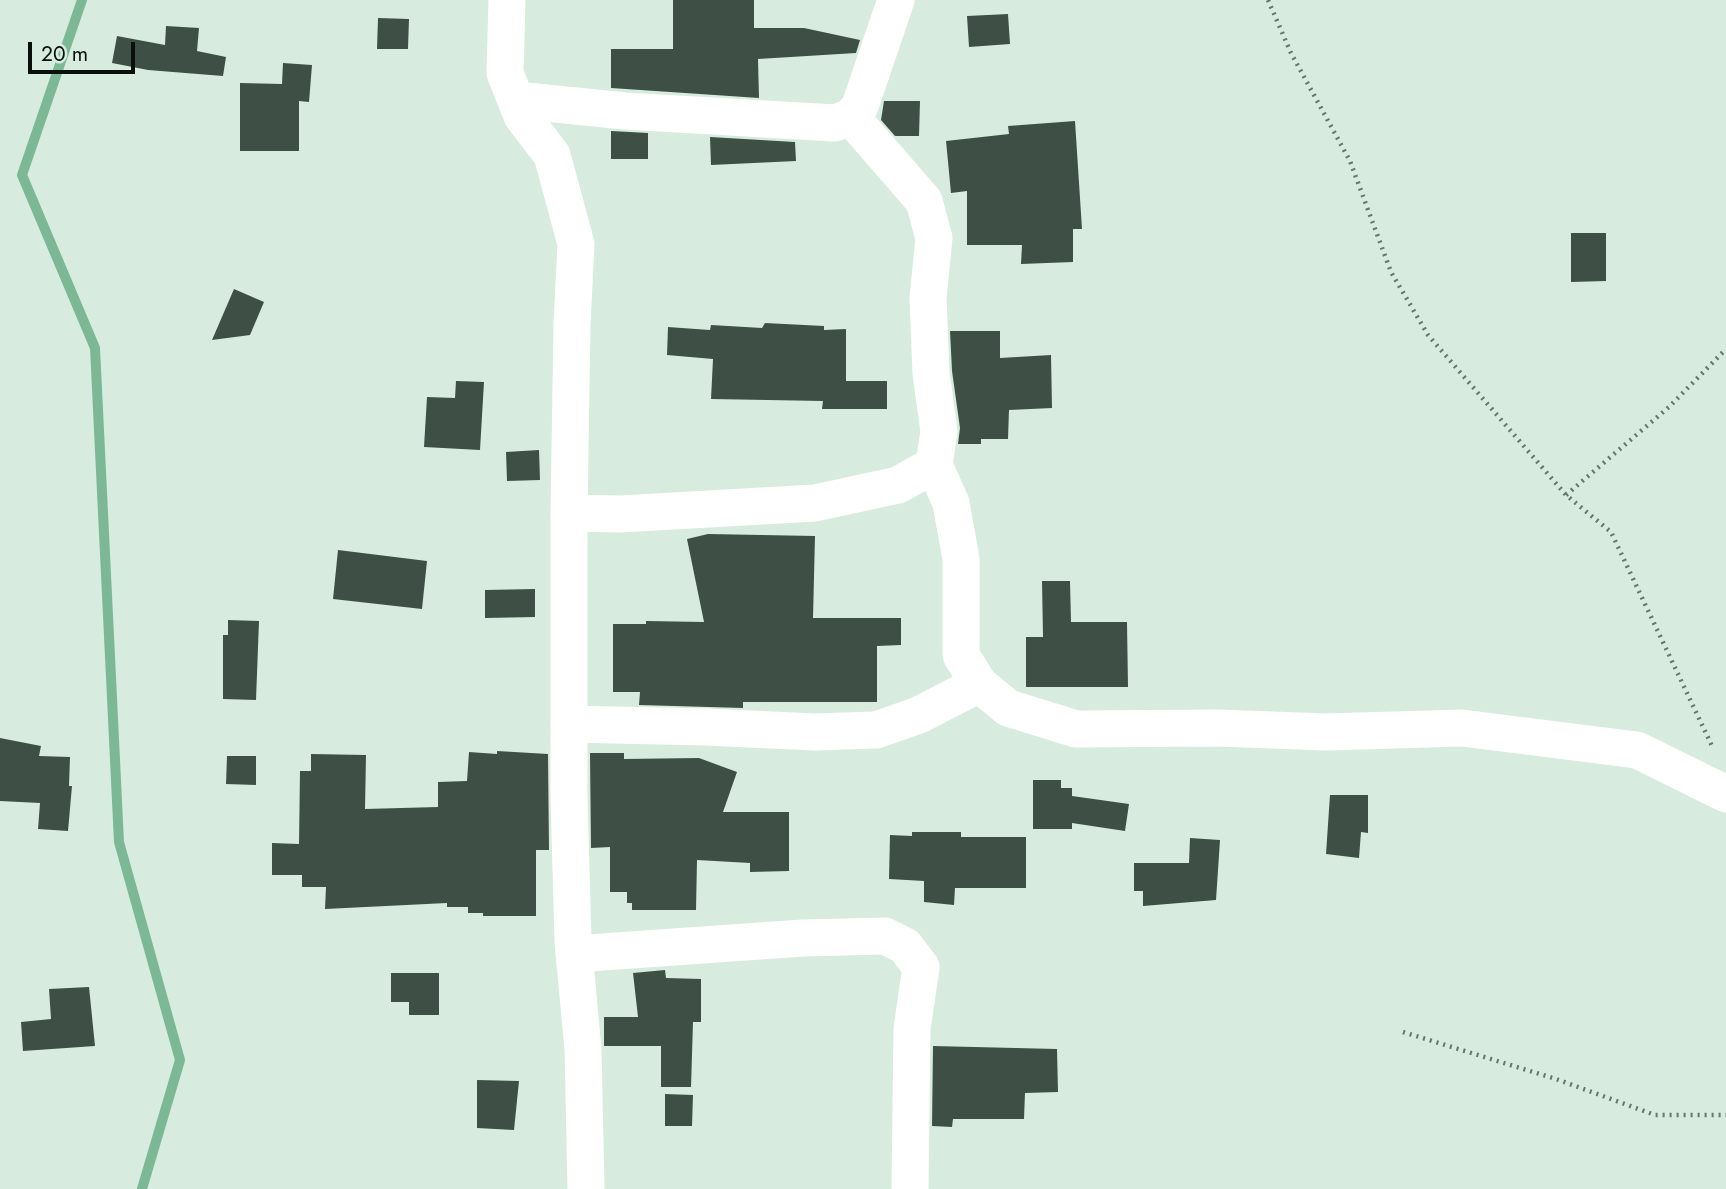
<!DOCTYPE html>
<style>
body{margin:0}
#map{position:relative;width:1726px;height:1189px;overflow:hidden;background:#d7ecdf;font-family:Jost,sans-serif}
canvas{display:block}
.scale{position:absolute;left:28px;top:42px;width:107px;height:32px;box-sizing:border-box;border:4px solid #09100c;border-top:0;padding-left:9px;font-size:21px;line-height:24px;white-space:nowrap;color:#09100c;-webkit-text-stroke:5px #d7ecdf;paint-order:stroke}
</style>
<div id="map">
<canvas width="1726" height="1189"></canvas>
<div class="scale">20 m</div>
</div>
<script>
const ctx = document.querySelector('canvas').getContext('2d');
ctx.lineJoin = 'round';
function trace(path, color, width, dash) { ctx.strokeStyle = color; ctx.lineWidth = width; ctx.lineCap = dash ? 'butt' : 'round'; ctx.setLineDash(dash || []); ctx.stroke(path); }
function fillPath(path, color) { ctx.fillStyle = color; ctx.fill(path, 'evenodd'); }
trace(new Path2D(`
 M82 0 22 175 95 348 119 842 180 1060 142 1189`), '#7cb895', 10);
fillPath(new Path2D(`
 M673 0H754V28H804L860 40 856 53 758 59 759 98 611 88V49H673Z
 M1008 14 1010 44 969 47 967 16Z
 M378 18 409 19 408 49H377Z
 M166 26 199 28 197 51 226 57 223 76 148 70 112 63 117 36 165 45Z
 M283 63 312 65 309 102 299 101V151H240V83L282 84Z
 M884 101H920L919 136H895L881 120Z
 M1075 121 1082 229H1073V262L1021 264 1022 245H967V191L951 193 946 141 1009 134 1008 126Z
 M611 131 648 133V159H611Z
 M710 137 795 142 796 161 711 165Z
 M1571 233H1606V281L1571 282Z
 M234 289 264 302 250 335 212 340Z
 M765 323 824 326V330L846 329V381H887V409H822L823 401 711 399 713 359 667 355 668 327 710 330 711 325 762 328Z
 M950 331H1000V358L1051 355 1052 408 1009 410 1008 439H981V444H958L960 428 952 371Z
 M456 381 484 382 480 450 424 447 427 397 455 398Z
 M539 450 540 480 507 481 506 452Z
 M708 534 815 536 813 618H901V645L877 646V702H743V708L639 705 640 692H613V624H646V621L704 622 687 539Z
 M338 550 427 561 422 609 333 599Z
 M1042 581H1070L1071 622H1127L1128 687H1026V637H1043Z
 M535 589V617L485 618V590Z
 M228 620 259 621 256 700 223 699V635H228Z
 M0 738 41 746 39 756 70 757 69 786H72L68 831 38 829 40 803 0 801Z
 M497 751 548 754 549 850H536V916H483V913H468V907H447V903L325 909 326 887H302V875H272V843L299 844 300 771H311V754L366 755 365 809 438 807V782L467 781 469 752 497 754Z
 M590 753H624V759L699 758 737 772 723 812H789V871L750 872V863L697 860 696 910H632V903H627V892H610V847L591 848Z
 M227 756H256V785L226 784Z
 M1033 780H1061V788H1072V796L1129 804 1125 831 1072 823V829H1033Z
 M1330 795H1368V833L1361 832 1359 858 1326 854Z
 M912 832H961V837H1026V888H955L954 905 924 902V881L889 879 890 835 912 836Z
 M1190 838 1220 840 1216 900 1143 906V891H1134V863H1189Z
 M665 970 666 978 701 979V1022H693L691 1087H661V1046H604V1017H638L633 973Z
 M391 973H439V1015H409V1002H391Z
 M89 987 95 1046 23 1051 21 1022 51 1019 49 989Z
 M933 1046 1057 1049 1058 1092 1025 1093 1024 1119H953L952 1127 932 1126Z
 M477 1080 519 1081 514 1130 477 1128Z
 M665 1094 693 1095 692 1126H665Z`), '#3e5045');
trace(new Path2D(`
 M1268 0 1291 53 1350 161 1391 272 1428 335 1566 495 1611 532 1712 746
 M1566 495 1669 407 1726 349
 M1403 1032 1556 1079 1655 1115H1726`), '#68766e', 4.5, [2, 5]);
trace(new Path2D(`
 M507 0 505 73 522 116 552 155 576 244 572 324 569 513V798L573 942 583 1049 586 1189
 M516 100 625 111 835 123 851 117 860 106 896 0
 M934 465 951 503 961 559V655L979 684 1008 708 1076 729 1218 728 1326 732 1462 728 1637 750 1726 794
 M569 513 620 514 815 503 898 485 934 465 939 431 931 373 928 298 934 238 924 201 851 117
 M569 724 706 727 815 732 876 730 919 715 979 684
 M574 954 803 938 885 936 905 946 921 967 912 1029 910 1189`), '#fff', 37);
</script>
